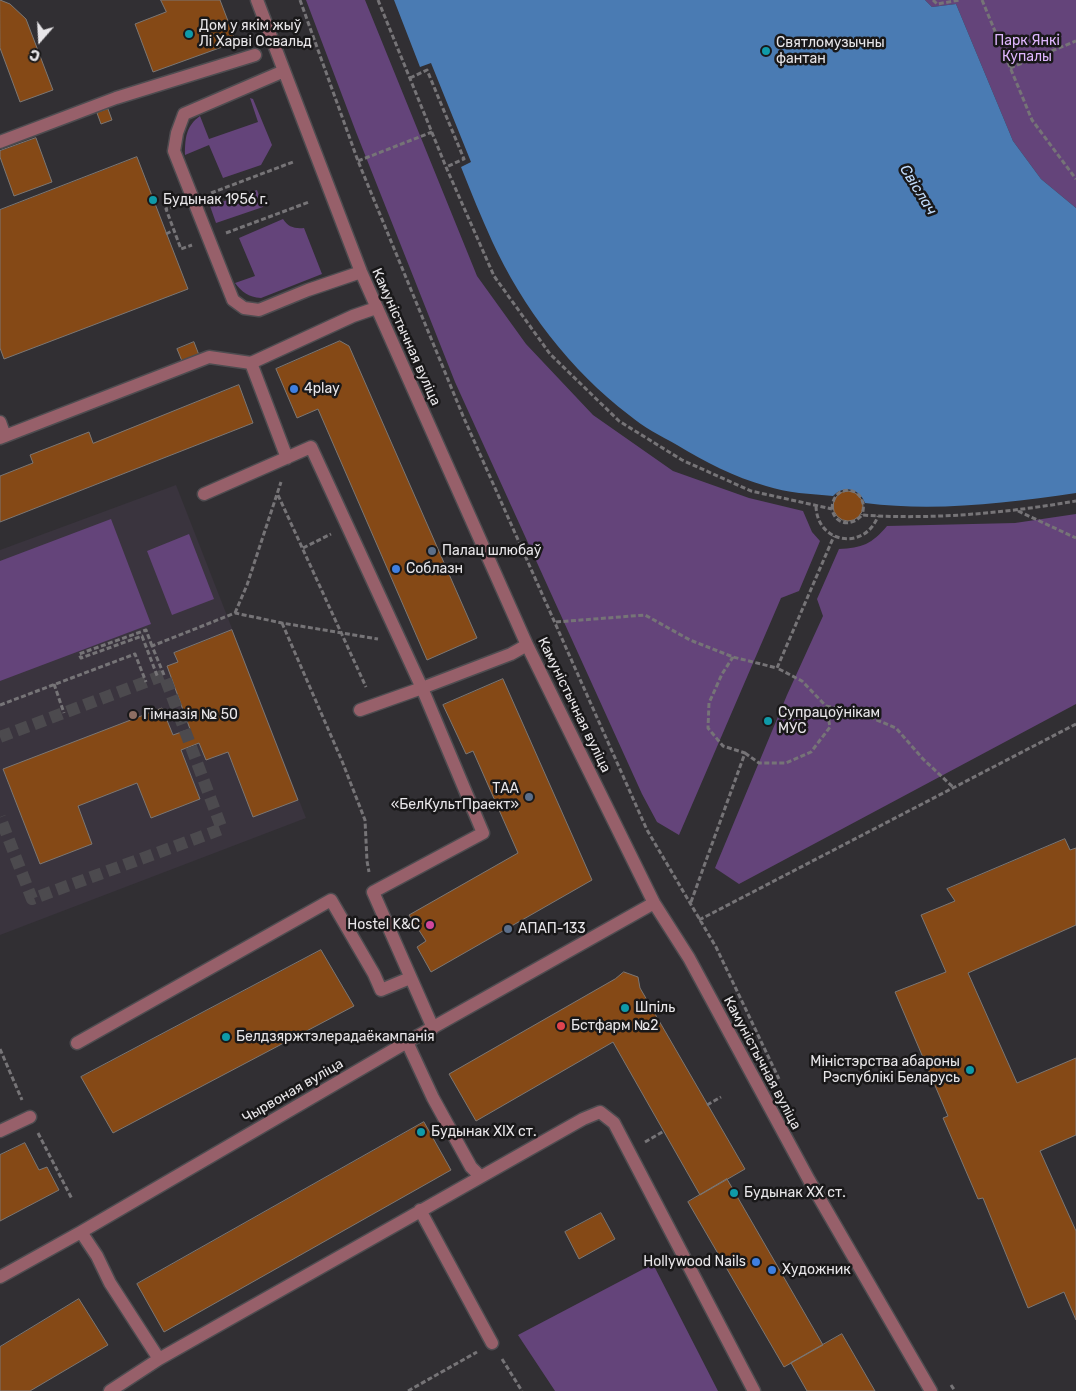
<!DOCTYPE html>
<meta charset="utf-8">
<style>
body{margin:0}
#map{position:relative;width:1076px;height:1391px;overflow:hidden;background:#312f33;font-family:Rubik,sans-serif}
canvas{display:block}
.north{position:absolute;left:15px;top:15px;width:50px;height:50px;-webkit-text-stroke:4px #191819;paint-order:stroke;rotate:199deg;font-size:14px;font-weight:700;line-height:20px;text-align:center;color:#e8e6e9}
.north::after{content:'';display:block;margin:auto;width:18px;height:22px;background:#e8e6e9;clip-path:polygon(50% 0,100% 100%,50% 72%,0 100%)}
</style>
<div id="map">
<canvas width="1076" height="1391"></canvas>
<div class="north">С</div>
</div>
<script>
const ctx = document.querySelector('canvas').getContext('2d');
ctx.lineJoin = 'round';
function fillPath(path, color) { ctx.fillStyle = color; ctx.fill(path, 'evenodd'); }
function trace(path, color, width, dash) { ctx.strokeStyle = color; ctx.lineWidth = width; ctx.lineCap = dash ? 'butt' : 'round'; ctx.setLineDash(dash || []); ctx.stroke(path); }
function write(font, color, halo, rows, align = 'center') {
  ctx.font = font + ' Rubik,sans-serif'; ctx.lineWidth = 5; ctx.setLineDash([]); ctx.textBaseline = 'middle'; ctx.strokeStyle = halo; ctx.fillStyle = color; for (const [text, x, y, turn = 0] of rows) {
    ctx.save(); ctx.translate(x, y); ctx.rotate((+turn || 0) * Math.PI / 180); ctx.textAlign = isNaN(turn) ? turn : align; if (halo) ctx.strokeText(text, 0, 0); ctx.fillText(text, 0, 0); ctx.restore();
  }
}
fillPath(new Path2D(`
 M176 485 306 818 0 935V550Z`), '#3a343e');
fillPath(new Path2D(`
 M306 0H365L477 276 526 344 593 415 673 471 749 498 803 511 812 532 820 541 799 591 781 598 679 835 657 822 642 794 455 382 356 132Z
 M925 0H1076V208L1041 179 1013 141 956 4 932 7Z
 M250 98 253 99 272 145 261 165 223 178 209 145 185 155C185 138 186 126 200 116L209 139 258 122Z
 M257 190 263 207 216 223 210 206Z
 M283 219C288 227 295 229 304 228L322 274 261 298C248 297 242 292 235 283L255 276 239 238Z
 M1076 514V704L739 884 715 868 787 695 823 616 817 599 839 549C862 548 872 544 887 526L1015 523Z
 M111 519 151 624 0 681V561Z
 M189 534 214 599 172 615 147 551Z
 M653 1264 718 1391H555L518 1335Z`), '#64447a');
fillPath(new Path2D(`
 M394 0H925L932 7 956 4 1013 141 1041 179 1076 208V493C1006 503 936 512 865 503 860 489 844 484 833 496 811 494 787 493 766 486 734 477 705 462 677 445 661 436 643 427 629 415 571 371 522 307 492 241 481 217 471 192 461 167L471 162 431 63 420 67Z`), '#4a7bb3');
const building = new Path2D(`
 M0 0 10 4 26 19 53 90 20 102 0 48Z
 M161 0H220L236 42 153 72 135 24 166 12Z
 M108 109 112 120 101 124 97 113Z
 M36 138 52 182 14 196 0 157V151Z
 M137 157 188 289 4 359 0 348V210Z
 M340 341 349 346 477 638 427 660 318 409 297 418 276 369Z
 M194 342 199 355 182 361 177 349Z
 M239 385 253 423 0 522V476L33 463 30 455 89 432 93 443Z
 M833 506a15 15 0 1 1 30 0a15 15 0 1 1-30 0Z
 M232 630 298 800 253 817 228 752 206 760 199 743 181 750 200 799 151 818 137 783 78 806 92 844 40 864 3 769 162 708 173 735 190 729 167 666 178 662 174 653Z
 M503 679 592 880 431 972 417 947 426 941 409 915 518 853 473 751 466 754 443 705Z
 M1065 839 1070 850 1076 848V925L968 973 1017 1083 1076 1058V1135L1040 1151 1076 1231V1320L1064 1292 1028 1308 983 1198 978 1199 943 1118 948 1116 895 992 946 972 921 915 955 901 947 889Z
 M321 950 354 1006 113 1133 81 1077Z
 M624 972 638 977 640 988 745 1169 700 1195 613 1042 476 1121 449 1074 615 979Z
 M424 1122 451 1170 164 1332 137 1284Z
 M25 1143 39 1170 47 1167 59 1190 0 1221V1155Z
 M727 1179 823 1345 784 1367 688 1202Z
 M601 1213 615 1239 579 1259 565 1232Z
 M79 1299 108 1345 30 1391H0V1347Z
 M842 1334 875 1391H807L791 1363Z`);
fillPath(building, '#854916');
trace(building, '#7c7774', 1);
trace(new Path2D(`
 M0 737 164 675 222 829 32 899 0 817`), '#4c4a4e', 12, [12, 6]);
const minor = new Path2D(`
 M257 0 361 272 527 645 654 903 689 958 809 1180 931 1391
 M284 71 184 114 177 133 174 151 233 300 244 308 259 310 308 290 361 272
 M0 142 116 98 255 55
 M251 363 287 458
 M0 422 5 436
 M0 438 209 357 251 363 353 316 376 308
 M204 494 311 447 422 688 483 833 373 892 433 1028
 M360 710 422 688 511 654 527 645
 M407 1042 433 1098 471 1167 480 1176
 M77 1043 331 900 374 974 381 990 410 978
 M0 1131 30 1117
 M420 1210 492 1343
 M81 1232 97 1256 110 1283 159 1359
 M0 1277 81 1232 407 1042 654 903
 M110 1391 159 1359 583 1119 600 1112 614 1123 754 1391`);
trace(minor, '#4e4c50', 15);
trace(new Path2D(`
 M300 0 358 161 463 416 647 830 716 947 779 1079
 M378 0 446 167 494 276 550 354 619 421 682 460 751 491 832 509C835 525 852 527 862 515 933 520 1006 513 1076 501
 M933 0 937 4 960 0
 M982 0 1032 120 1076 179
 M1010 68 1076 41
 M410 78 427 70 464 159 446 167
 M358 161 432 132
 M211 193 293 162
 M175 206 166 209 181 249 192 245
 M226 233 309 202
 M166 234 174 230
 M278 495 366 687
 M816 506C817 544 865 551 878 516
 M832 509C833 479 871 488 862 515
 M1018 511 1076 538
 M303 548 331 534
 M235 613 247 585 281 482
 M556 622 645 615 690 640 733 657 777 668 834 536
 M282 623 342 761 365 820 367 861 369 872
 M152 646 146 630 79 654 81 658 142 636 158 678
 M164 675 152 646 235 613 282 623 378 639
 M54 684 64 713
 M0 705 135 654 146 682
 M826 706 860 713 896 728 923 759 954 788
 M745 753 759 763H786L811 752 830 727 826 706 802 681 777 668
 M691 902 745 753 723 746 708 728 709 703 722 674 733 657
 M699 920 1076 724
 M0 1049 22 1100
 M707 1105 721 1097
 M38 1133 72 1199
 M645 1142 664 1131
 M502 1359 522 1391
 M951 1385 955 1391
 M408 1391 477 1352`), '#767477', 3, [5, 2.5]);
trace(minor, '#97606a', 12);
for (const [x, y, r, color] of [
 [189,34,5,"#0f9aa8"],
 [766,51,5,"#0f9aa8"],
 [153,200,5,"#0f9aa8"],
 [294,389,5,"#3f7fe0"],
 [432,551,5,"#5c6f8a"],
 [396,569,5,"#3f7fe0"],
 [133,715,5,"#8d6e63"],
 [768,721,5,"#0f9aa8"],
 [529,797,5,"#5c6f8a"],
 [430,925,5,"#d1479c"],
 [508,929,5,"#5c6f8a"],
 [625,1008,5,"#0f9aa8"],
 [561,1026,5,"#e0444e"],
 [226,1037,5,"#0f9aa8"],
 [970,1070,5,"#0f9aa8"],
 [421,1132,5,"#0f9aa8"],
 [734,1193,5,"#0f9aa8"],
 [756,1262,5,"#3f7fe0"],
 [772,1270,5,"#3f7fe0"]
]) { const dot = new Path2D(); dot.arc(x, y, r, 0, 2 * Math.PI); ctx.fillStyle = color; ctx.fill(dot); trace(dot, '#191819', 2); }
write('14px', '#e8e6e9', '#191819', [
 ["Дом у якім жыў",199,26],
 ["Лі Харві Освальд",199,42],
 ["Святломузычны",776,43],
 ["фантан",776,59],
 ["Будынак 1956 г.",163,200],
 ["4play",304,389],
 ["Палац шлюбаў",442,551],
 ["Соблазн",406,569],
 ["Супрацоўнікам",778,713],
 ["МУС",778,729],
 ["Гімназія № 50",143,715],
 ["ТАА",519,789,"right"],
 ["«БелКультПраект»",519,805,"right"],
 ["Hostel K&C",420,925,"right"],
 ["АПАП-133",518,929],
 ["Шпіль",635,1008],
 ["Бстфарм №2",571,1026],
 ["Белдзяржтэлерадаёкампанія",236,1037],
 ["Міністэрства абароны",960,1062,"right"],
 ["Рэспублікі Беларусь",960,1078,"right"],
 ["Будынак XIX ст.",431,1132],
 ["Будынак XX ст.",744,1193],
 ["Hollywood Nails",746,1262,"right"],
 ["Художник",782,1270]
], 'left');
write('14px', '#dfb6fd', '#191819', [
 ["Парк Янкі",1027,41],
 ["Купалы",1027,57]
]);
write('14px', '#e8e6e9', '#191819', [
 ["Камуністычная вуліца",406,337,66],
 ["Камуністычная вуліца",574,705,64],
 ["Камуністычная вуліца",762,1063,62],
 ["Чырвоная вуліца",293,1091,-30]
]);
write('italic 15px', '#c2ddfd', '#191819', [
 ["Свіслач",918,190,58]
]);
</script>
